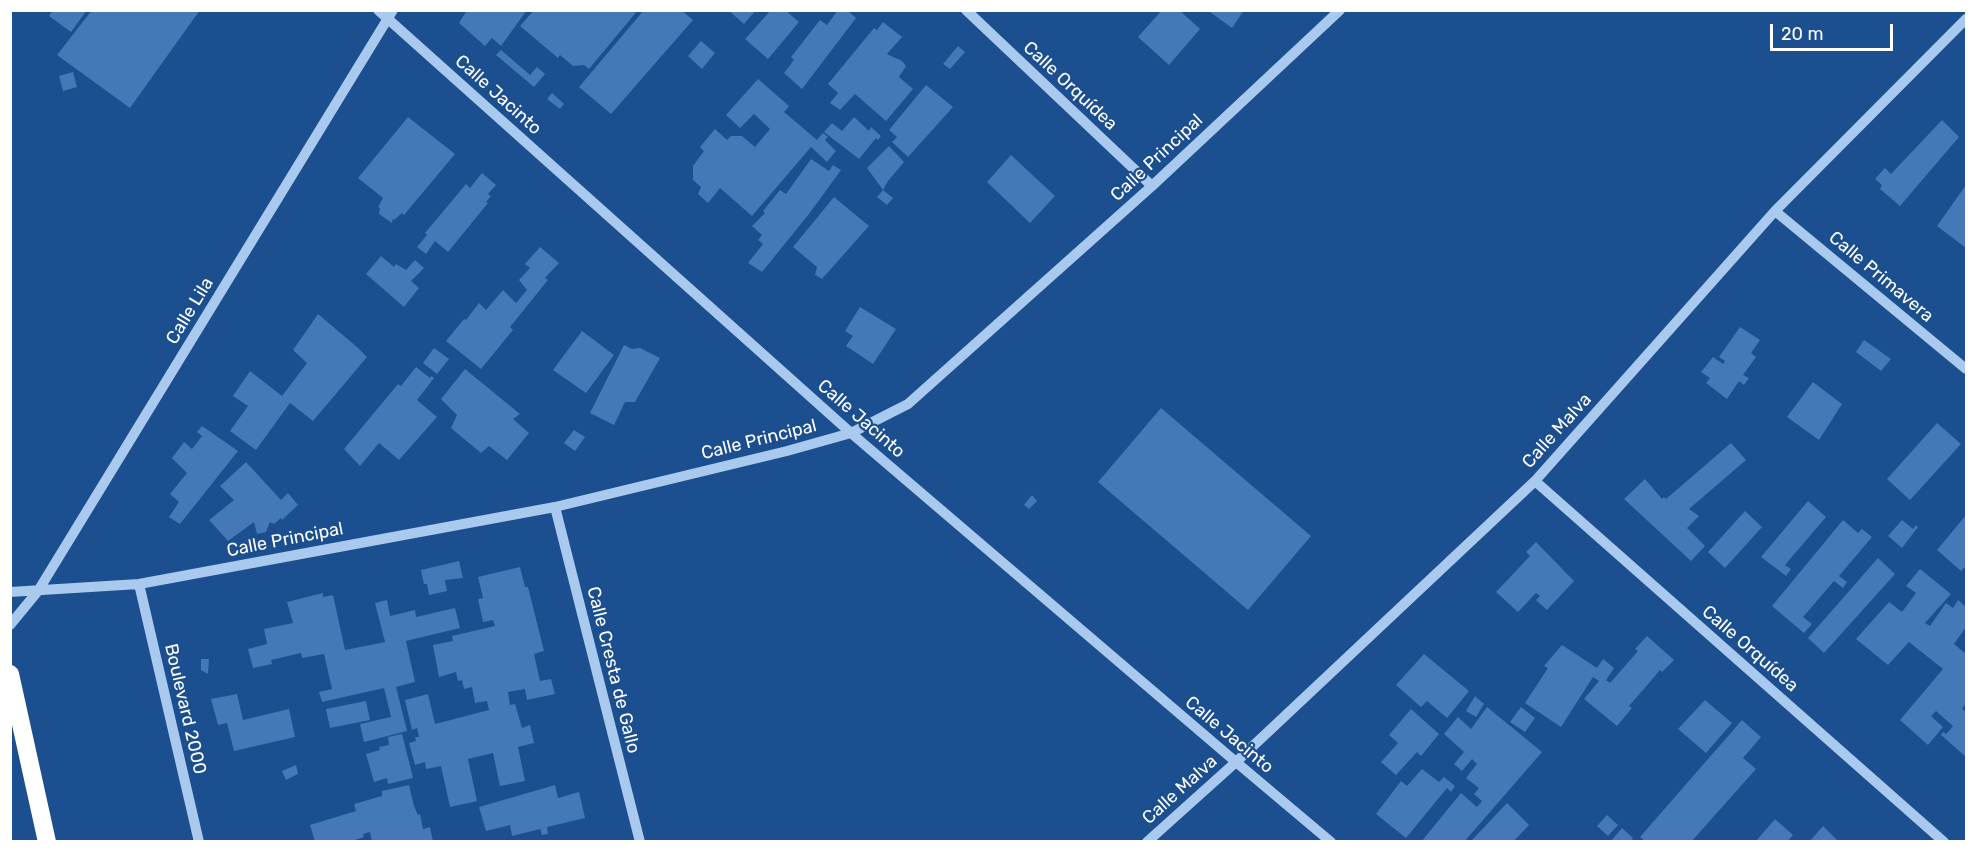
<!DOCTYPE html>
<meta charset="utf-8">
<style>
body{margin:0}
#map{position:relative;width:1977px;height:852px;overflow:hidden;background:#1b4f8f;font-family:Rubik,sans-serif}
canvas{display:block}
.frame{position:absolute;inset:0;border:12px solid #fff;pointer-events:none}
.scale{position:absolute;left:1770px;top:24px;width:123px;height:27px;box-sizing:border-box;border:3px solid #fff;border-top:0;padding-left:8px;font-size:18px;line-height:21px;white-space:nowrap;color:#fff;-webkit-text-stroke:4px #1b4f8f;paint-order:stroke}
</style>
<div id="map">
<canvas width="1977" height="852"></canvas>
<div class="frame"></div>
<div class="scale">20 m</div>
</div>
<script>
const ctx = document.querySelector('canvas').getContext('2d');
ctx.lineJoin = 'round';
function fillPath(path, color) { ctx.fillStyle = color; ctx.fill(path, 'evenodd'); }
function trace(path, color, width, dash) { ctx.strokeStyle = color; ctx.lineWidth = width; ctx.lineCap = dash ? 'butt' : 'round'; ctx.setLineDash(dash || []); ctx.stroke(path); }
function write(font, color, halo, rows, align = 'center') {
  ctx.font = font + ' Rubik,sans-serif'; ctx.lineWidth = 4.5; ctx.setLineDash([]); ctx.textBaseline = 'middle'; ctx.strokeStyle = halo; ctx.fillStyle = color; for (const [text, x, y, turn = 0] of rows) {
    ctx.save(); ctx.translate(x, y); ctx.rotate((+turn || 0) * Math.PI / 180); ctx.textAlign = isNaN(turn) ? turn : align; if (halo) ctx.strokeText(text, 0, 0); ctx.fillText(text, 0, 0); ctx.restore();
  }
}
fillPath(new Path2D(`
 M53 10H87L71 32 49 16Z
 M92 10H200L130 108 57 55Z
 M467 10H527L501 46 492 38 485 46 459 23Z
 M534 10H638L589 69 584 65 573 66 560 55 558 58 520 26Z
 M644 10H681L693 20 611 114 579 87Z
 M728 10H756L744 24Z
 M771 10H785L799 22 768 59 745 39Z
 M838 10H847L856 18 802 89 784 73 794 60 791 57 820 20 827 25Z
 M1162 10H1179L1200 29 1169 65 1138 37Z
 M1211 10H1244L1232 28 1210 12Z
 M883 22 902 37 887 54 902 61 906 66 899 77 913 89 886 121 855 94 840 110 830 103 838 93 828 84 874 28 877 30Z
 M701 41 715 53 702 69 688 56Z
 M958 46 965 52 950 69 943 64Z
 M501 50 530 75 537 67 545 74 534 87 496 55Z
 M73 72 77 87 63 91 59 76Z
 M758 79 789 106 784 112 817 140 823 133 828 137 825 140 836 151 827 162 811 147 752 216 720 188 708 203 698 194 701 187 693 180V166L704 151 700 147 715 129 727 140 731 136H742L755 147 770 129 754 114 740 128 726 115Z
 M926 85 953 107 908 157 892 142 897 137 889 130Z
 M552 93 564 104 560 109 547 99Z
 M408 117 455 154 404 215 402 213 394 220 393 218 392 223 379 214 380 208 378 207 383 198 358 178Z
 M854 117 869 131 871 127 881 136 878 140 876 138 859 159 824 132 832 123 842 131Z
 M1942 120 1959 137 1900 206 1880 189 1882 185 1875 179 1885 168 1891 174Z
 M889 146 904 162 888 181 883 190 867 168Z
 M1011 155 1055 196 1030 223 987 182Z
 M811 159 829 171 833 165 841 170 809 214 762 272 748 263 763 244 758 240 762 235 752 226 765 213 763 211 780 190 786 194Z
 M482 173 496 185 488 194 491 196 486 202 488 203 448 252 435 241 426 254 417 247 427 235 425 233 466 184 470 188Z
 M1966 185V248L1937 226Z
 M883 190 893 198 887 205 877 197Z
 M834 197 869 226 822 279 815 275 817 267 793 247Z
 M540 247 559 263 545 278 548 280 510 327 513 330 481 369 446 341 464 319 466 320 479 303 486 310 503 290 516 303 527 290 519 280 530 268 525 264Z
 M381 256 394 267 396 264 406 270 415 260 424 268 411 281 419 288 404 307 366 274Z
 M860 307 896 329 873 364 846 346 853 336 845 331Z
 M318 314 357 347 367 357 313 421 290 403 256 450 230 431 248 406 233 396 250 371 282 396 307 363 293 350Z
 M1740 327 1760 340 1751 353 1756 357 1743 375 1749 378 1744 385 1739 381 1727 399 1706 383 1710 378 1701 372 1713 357 1723 364 1725 361 1719 357Z
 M582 331 614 355 586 393 553 370Z
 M1864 340 1891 359 1881 371 1856 352Z
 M624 345 632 349 640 348 660 358 635 402H625L614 425 590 413Z
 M434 348 449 359 437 374 423 363Z
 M416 367 430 378 431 376 434 378 417 400 437 417 399 460 379 443 360 466 344 449 398 384 401 386Z
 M465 369 520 414 513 419 529 433 507 460 489 446 481 453 451 428 457 415 441 399Z
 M1813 382 1842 404 1819 440 1787 417Z
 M1161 408 1311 536 1248 610 1098 482Z
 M1937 423 1961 444 1910 500 1887 479Z
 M202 426 238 451 180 524 169 517 179 502 170 494 187 473 172 458 184 442 192 449 202 436 197 432Z
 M574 430 585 437 575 451 564 443Z
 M1731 443 1746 460 1689 509 1699 516 1687 528 1705 546 1691 561 1624 499 1645 479 1662 499 1664 497 1666 499Z
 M246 462 281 500 288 493 298 505 282 520 281 518 274 524 270 522 266 532 257 534 254 522 228 541 209 520 234 500 220 486Z
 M1032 495 1037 501 1029 509 1024 505Z
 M1808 501 1826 517 1785 565 1791 569 1786 576 1761 557Z
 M1745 511 1762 527 1725 568 1708 552Z
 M1966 515V566L1961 571 1937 550Z
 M1843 520 1858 533 1862 529 1872 537 1839 576 1847 582 1843 588 1834 581 1803 617 1812 624 1804 633 1772 606Z
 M1902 520 1913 529 1916 525 1918 527 1902 548 1888 536Z
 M1536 542 1574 581 1547 610 1536 600 1540 596 1536 593 1518 612 1496 592 1530 556 1526 552Z
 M1878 558 1895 574 1824 653 1808 638Z
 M459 561 463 578 445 580 447 591 429 595 427 584H424L421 570Z
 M520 567 525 587H528L544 651 534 654 540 681 551 679 555 694 527 700 525 689 508 692 510 705 515 704 522 728 530 725 534 743 518 747 525 781 500 786 493 753 468 759 477 801 450 807 441 766 426 769 425 762 415 765 409 743 416 741 415 737H419L417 728 412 730 405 700 428 694 435 724 489 710 487 701 475 703 472 687 464 689 462 680 458 681 456 672 439 677 433 645 453 641 452 636 495 626 493 620 483 622 478 599 483 598 478 577Z
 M1920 569 1951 594 1925 623 1930 626 1946 603 1953 608 1958 600 1966 607V627L1954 644 1966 654V703L1962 709 1966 712V757L1941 735 1943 732 1946 734 1953 726 1936 711 1931 716 1943 727 1928 745 1900 720 1943 669 1909 642 1888 665 1856 639 1889 602 1902 612 1916 593 1906 586Z
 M323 593V597L333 595 345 650 385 642 375 603 387 600 390 616 415 610 416 617 455 608 460 628 406 641 415 682 396 687 407 731 364 742 360 724 391 717 384 688 322 702 319 692 332 689 324 654 302 658 301 653 271 660 272 664 253 668 248 649 267 644 264 629 293 623 287 602Z
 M1647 636 1674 660 1662 672 1660 670 1649 683 1629 706 1632 708 1617 726 1584 699 1599 681 1593 677 1561 727 1525 703 1548 668 1544 666 1562 645 1597 668 1603 659 1614 668 1606 680 1610 683 1638 651 1635 649Z
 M1424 654 1469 691 1447 718 1427 701 1421 707 1396 685Z
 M201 659H209L208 674 201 670Z
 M237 694 243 720 289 709 295 737 234 751 227 723 218 725 211 699Z
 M1475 696 1484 704 1476 717 1466 711Z
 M1705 700 1732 723 1706 753 1678 729Z
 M366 701 370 720 330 728 326 709Z
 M1487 707 1542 752 1464 842H1421L1461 793 1477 807 1482 801 1474 794 1479 788 1466 778 1477 764 1472 759 1462 771 1454 764 1464 752 1444 734 1458 717 1471 729Z
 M1521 707 1535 718 1525 732 1510 722Z
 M1411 709 1439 734 1421 756 1417 752 1396 775 1381 762 1398 743 1389 735Z
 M1742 720 1761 737 1743 758 1756 769 1691 842H1646L1640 837Z
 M402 734 413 778 388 784 387 778 374 782 366 754 380 750 379 747 389 745 388 737Z
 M296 765 298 774 286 780 282 771Z
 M1422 769 1439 782 1444 777 1455 786 1451 792 1447 788 1406 838 1376 814 1401 781 1407 786Z
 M409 785 414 806 418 815 420 814 423 829 430 827 433 842H372L370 832 363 834 364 837 349 842H315L310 825 356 811 354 804 382 796V791Z
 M555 785 558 798 579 792 585 818 547 827 548 834 542 835 540 829 512 836 510 825 486 831 479 807Z
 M1507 803 1529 825 1513 842H1470Z
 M1607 815 1618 825 1608 836 1597 826Z
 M1775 819 1793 835 1787 842H1755Z
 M1823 826 1839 842H1809Z
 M1622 828 1633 838 1630 842H1610Z`), '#4478b7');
trace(new Path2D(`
 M378 10 851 433 1236 762 1331 842
 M966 10 1152 186
 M1775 211 1966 369
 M1535 481 1944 842
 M555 507 640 842
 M139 584 199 842
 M10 592 139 584 555 507 787 451 851 433 908 404 1152 186 1340 10
 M10 625 38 591 393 10
 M1147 842 1236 762 1535 481 1775 211 1966 19`), '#a9c9ee', 10);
trace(new Path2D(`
 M10 674 47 842`), '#fff', 18);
write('18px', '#fff', '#1b4f8f', [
 ["Calle Orquídea",1070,86,43],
 ["Calle Jacinto",498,95,42],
 ["Calle Principal",1157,158,-43],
 ["Calle Primavera",1881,277,40],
 ["Calle Lila",190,311,-59],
 ["Calle Jacinto",861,419,41],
 ["Calle Malva",1557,431,-48],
 ["Calle Principal",759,440,-14],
 ["Calle Principal",285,540,-11],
 ["Calle Orquídea",1750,649,41],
 ["Calle Cresta de Gallo",613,670,76],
 ["Boulevard 2000",185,709,77],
 ["Calle Jacinto",1229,735,40],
 ["Calle Malva",1180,790,-42]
]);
</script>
